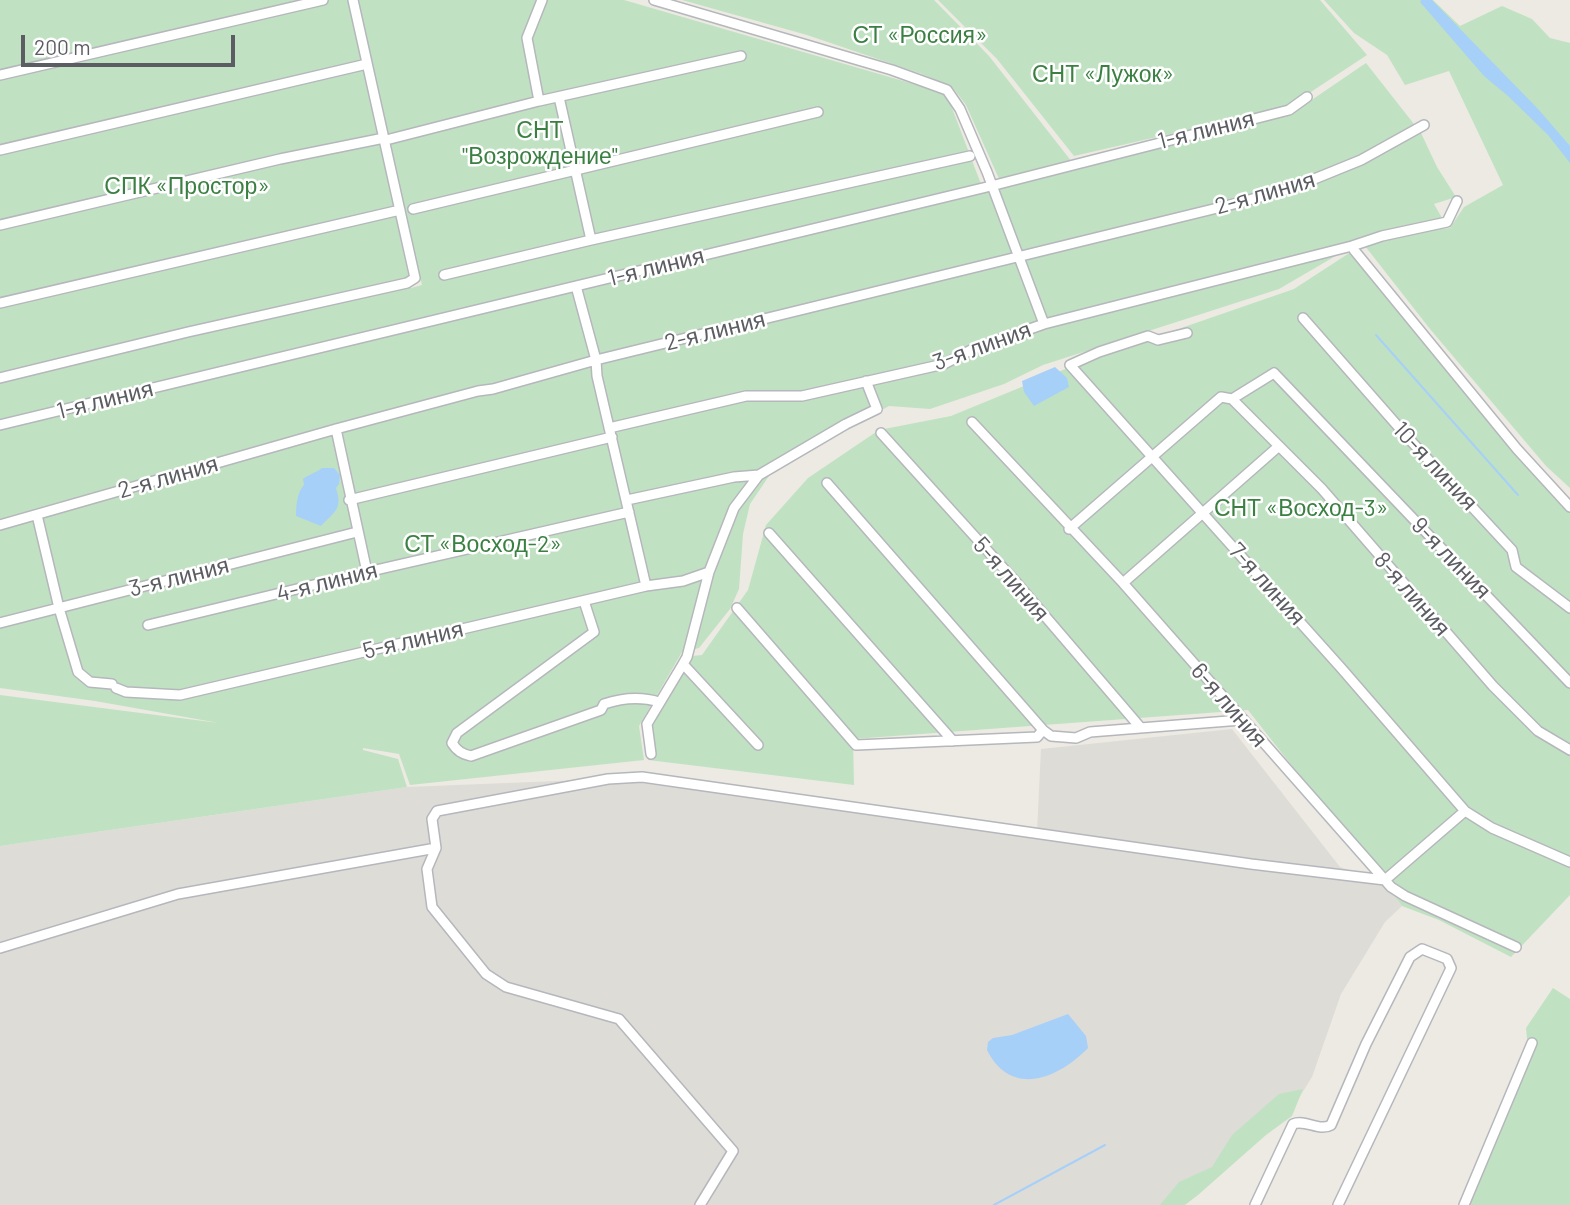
<!DOCTYPE html>
<meta charset="utf-8">
<style>
body{margin:0}
#map{position:relative;width:1570px;height:1205px;overflow:hidden;background:#eceae2;font-family:Barlow,sans-serif}
canvas{display:block}
.scale{position:absolute;left:21px;top:35px;width:214px;height:32px;box-sizing:border-box;border:4px solid #5b5d62;border-top:0;padding-left:9px;font-size:21px;line-height:24px;white-space:nowrap;color:#5b5d62;-webkit-text-stroke:5px #fff;paint-order:stroke}
</style>
<div id="map">
<canvas width="1570" height="1205"></canvas>
<div class="scale">200 m</div>
</div>
<script>
const ctx = document.querySelector('canvas').getContext('2d');
ctx.lineJoin = 'round';
function fillPath(path, color) { ctx.fillStyle = color; ctx.fill(path, 'evenodd'); }
function trace(path, color, width, dash) { ctx.strokeStyle = color; ctx.lineWidth = width; ctx.lineCap = dash ? 'butt' : 'round'; ctx.setLineDash(dash || []); ctx.stroke(path); }
function write(font, color, halo, rows, align = 'center') {
  ctx.font = font + ' Barlow,sans-serif'; ctx.lineWidth = 5; ctx.setLineDash([]); ctx.textBaseline = 'middle'; ctx.strokeStyle = halo; ctx.fillStyle = color; for (const [text, x, y, turn = 0] of rows) {
    ctx.save(); ctx.translate(x, y); ctx.rotate((+turn || 0) * Math.PI / 180); ctx.textAlign = isNaN(turn) ? turn : align; if (halo) ctx.strokeText(text, 0, 0); ctx.fillText(text, 0, 0); ctx.restore();
  }
}
fillPath(new Path2D(`
 M1232 729 1340 867 1383 882 1402 906 1385 922 1341 994 1312 1077 1289 1114 1181 1205H0V846L407 787 608 779 1037 832 1041 749Z`), '#dedcd7');
fillPath(new Path2D(`
 M0 0H350L411 288 422 285 357 0H624L924 87 947 95 981 184 80 404 81 410 1294 112 1366 63 1421 133 1437 167 1456 197 1434 204 1446 225 1417 232 1450 228 1464 207 1503 185 1449 71 1405 85 1387 55 1354 33 1324 0H1433L1460 26 1502 6 1532 19 1550 38 1570 43V488L1546 466 1430 329 1365 246 1393 238 1351 247 1279 289 1043 365 1004 384 930 409 889 406 846 430 769 476 750 504 743 534 739 589 730 609 699 648 682 652 639 726 644 760 410 785 399 754 363 748V750L398 759 407 787 0 846V695L219 723 95 701 0 688Z
 M682 0H934L989 56 1072 162 1000 181 966 105 953 88 922 74 807 35Z
 M938 0H1320L1367 55 1288 107 1074 156 997 59Z
 M1357 248 1570 506V895L1511 957 1439 920 1402 906 1248 710 853 739 854 785 648 760 643 722 683 657 702 655 748 590 766 525 808 478 879 430 951 416 1080 363 1294 289Z
 M1553 988 1570 999V1205H1468L1529 1059 1526 1028Z
 M1303 1089 1292 1116 1266 1135 1198 1195 1185 1205H1160L1179 1182 1212 1167 1232 1135 1279 1094Z`), '#c0e2c2');
fillPath(new Path2D(`
 M1421 0H1432L1539 110 1570 146V163L1548 135 1508 96 1484 76 1420 2Z
 M1055 367 1067 378 1069 387 1034 406 1024 392 1022 381Z
 M322 468H334L340 475 339 484 336 488C343 509 335 511 321 526L296 516C296 506 297 492 304 485L303 479C309 474 316 473 322 468Z
 M1068 1014 1086 1036 1088 1048C1058 1079 1011 1098 987 1050L988 1042 993 1038 1012 1035Z`), '#a7d0f8');
trace(new Path2D(`
 M1376 335 1518 495
 M994 1205 1105 1145`), '#a7d0f8', 2);
const street = new Path2D(`
 M654 0 892 70 947 90 960 109 987 172 1044 324
 M0 75 323 0
 M559 97 591 240
 M539 101 527 38 542 0
 M390 139 539 101 741 56
 M0 150 367 64
 M413 209 818 112
 M0 225 280 159 384 138
 M1354 250 1517 449 1570 507
 M444 275 591 240 970 156
 M576 286 596 360 597 376 646 586
 M0 303 400 210
 M1303 318 1410 440 1512 550 1516 567 1570 608
 M1187 333 1158 340 1148 336 1099 352 1070 365 1342 669 1465 811 1492 828 1570 862
 M0 378 188 332 407 283 415 278 353 0
 M1232 399 1322 489 1493 686 1538 731 1570 750
 M972 422 1123 583 1391 887 1405 896 1516 947
 M0 425 991 186 1289 110 1307 97
 M609 428 746 396H802L944 364 973 349 1044 324 1352 246 1382 236 1447 222 1457 201
 M336 429 367 572
 M881 433 1015 581 1140 727
 M827 483 1043 730
 M349 500 612 437
 M627 500 734 477 759 475 846 424 877 409 866 381
 M37 515 59 608 78 672 90 682 112 684
 M0 525 336 429 478 391 493 389 596 360 1242 202 1297 186 1361 160 1424 125
 M1069 529 1221 397 1232 399 1274 373 1570 683
 M769 533 953 741
 M1123 583 1279 446
 M584 601 594 632 457 733 452 743C457 751 462 754 471 756L601 710 604 704C622 698 640 696 659 702
 M737 608 856 745 1037 737 1043 730 1051 736 1076 738 1090 732 1241 720
 M0 623 357 532
 M148 625 367 572 629 512
 M683 664 687 657 709 572 734 508 759 475
 M116 688 126 692 180 695 646 586 683 581 709 572
 M651 754 647 724 683 664 758 745
 M0 948 178 894 436 848
 M700 1205 733 1151 619 1019 506 987 486 974 432 907 427 869 436 848 432 819 437 811 608 779 642 777 1251 864 1385 880 1465 811
 M1255 1205 1293 1124C1306 1119 1319 1132 1331 1125L1366 1044 1410 957 1422 949 1447 959 1451 968 1338 1205
 M1464 1205 1532 1043`);
trace(street, '#b5b7bc', 12);
trace(street, '#fff', 9);
write('23px', '#3b8042', '#fff', [
 ["СТ «Россия»",920,35],
 ["СНТ «Лужок»",1103,74],
 ["СНТ",540,130],
 ["\"Возрождение\"",540,156],
 ["СПК «Простор»",187,186],
 ["СНТ «Восход-3»",1301,508],
 ["СТ «Восход-2»",483,544]
]);
write('23px', '#5b5d62', '#fff', [
 ["1-я линия",1206,130,-14],
 ["2-я линия",1265,193,-16],
 ["1-я линия",656,267,-14],
 ["2-я линия",715,331,-14],
 ["3-я линия",982,346,-20],
 ["1-я линия",105,400,-14],
 ["10-я линия",1435,466,47],
 ["2-я линия",168,477,-16],
 ["9-я линия",1451,558,46],
 ["3-я линия",179,577,-14],
 ["5-я линия",1011,579,49],
 ["4-я линия",327,582,-14],
 ["7-я линия",1267,584,48],
 ["8-я линия",1412,594,49],
 ["5-я линия",413,640,-13],
 ["6-я линия",1229,705,49]
]);
</script>
